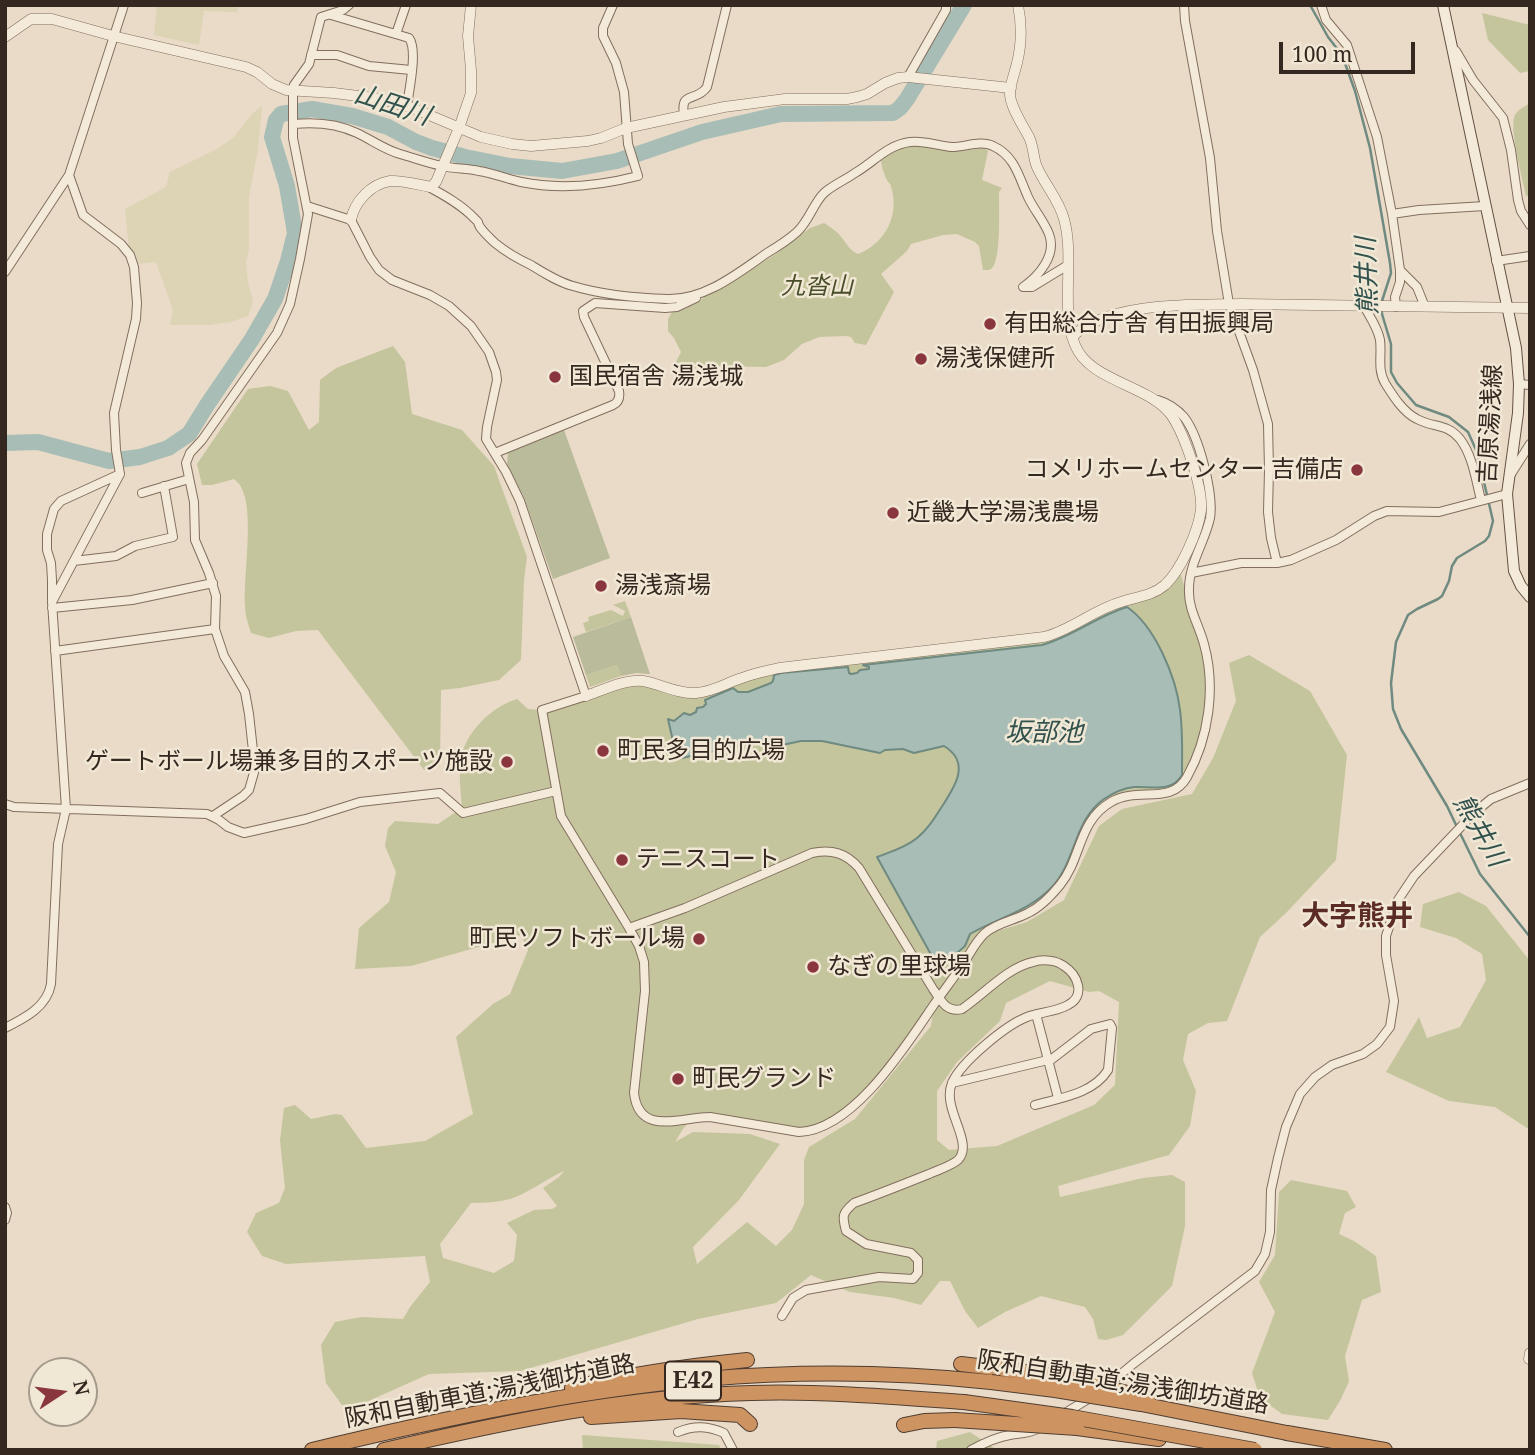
<!DOCTYPE html>
<meta charset="utf-8">
<style>
body{margin:0}
#map{position:relative;width:1535px;height:1455px;overflow:hidden;background:#e9dbc7;font-family:"Noto Serif",serif}
canvas{display:block}
.frame{position:absolute;inset:0;border:7px solid #342820;pointer-events:none}
.north{position:absolute;left:28px;top:1357px;width:70px;height:70px;box-sizing:border-box;background:#f1e7d5;border:2px solid #a59b8d;border-radius:50%;rotate:77deg;font-size:19px;font-weight:700;line-height:28px;text-align:center;color:#342820}
.north::after{content:'';display:block;margin:auto;width:24px;height:32px;background:#8a363e;clip-path:polygon(50% 0,100% 100%,50% 72%,0 100%)}
.scale{position:absolute;left:1279px;top:42px;width:136px;height:32px;box-sizing:border-box;border:4px solid #342820;border-top:0;padding-left:9px;font-size:21px;line-height:24px;white-space:nowrap;color:#342820;-webkit-text-stroke:5px #f1e7d5;paint-order:stroke}
</style>
<div id="map">
<canvas width="1535" height="1455"></canvas>
<div class="frame"></div>
<div class="north">N</div>
<div class="scale">100 m</div>
</div>
<script>
const ctx = document.querySelector('canvas').getContext('2d');
ctx.lineJoin = 'round';
function fillPath(path, color) { ctx.fillStyle = color; ctx.fill(path, 'evenodd'); }
function trace(path, color, width, dash) { ctx.strokeStyle = color; ctx.lineWidth = width; ctx.lineCap = dash ? 'butt' : 'round'; ctx.setLineDash(dash || []); ctx.stroke(path); }
function write(font, color, halo, rows, align = 'center') {
  ctx.font = font + ' "Noto Serif","Noto Sans JP",serif'; ctx.lineWidth = 5; ctx.setLineDash([]); ctx.textBaseline = 'middle'; ctx.strokeStyle = halo; ctx.fillStyle = color; for (const [text, x, y, turn = 0] of rows) {
    ctx.save(); ctx.translate(x, y); ctx.rotate((+turn || 0) * Math.PI / 180); ctx.textAlign = isNaN(turn) ? turn : align; if (halo) ctx.strokeText(text, 0, 0); ctx.fillText(text, 0, 0); ctx.restore();
  }
}
fillPath(new Path2D(`
 M157 5H239L237 12 204 11 199 45 154 35Z
 M262 106 258 149 249 197V250L246 263 248 282 253 301 250 311 248 316 231 322 208 325H170L173 310 156 262 137 264 129 250 125 209 166 187 170 172 217 149 234 137 252 114Z`), '#ddd3b5');
fillPath(new Path2D(`
 M1482 13 1530 25V71L1520 73 1488 40Z
 M1530 103V196H1526C1523 180 1510 133 1514 118 1515 111 1524 107 1530 103Z
 M917 144C940 149 960 154 983 147L988 151 982 180 1002 188 999 192C999 208 1001 255 993 267 990 271 987 270 983 270L979 246 975 242 957 234 943 235 911 244 907 251 881 274 894 292 866 345 855 343 851 337 846 336 819 337 802 344 784 360 766 367 714 366 694 369 684 373 679 371 675 364 681 352 674 338 668 331V319L672 312 682 310 699 302 705 296 732 282 777 253 810 228 824 223C830 227 837 231 842 238 848 245 849 250 858 254 884 244 899 217 892 190 890 181 891 187 887 180 883 173 882 165 880 158L898 149Z
 M393 346 405 362 412 414 462 430 494 466 527 557 524 580 521 660 499 680 460 688 441 690 440 766 424 770 318 630 296 631 269 638 251 633C248 624 245 615 245 606 243 575 255 512 241 487 240 484 236 481 234 479L212 485H202L197 464 248 389 270 386 288 391 309 430 319 422 320 380 336 368Z
 M1179 568 1191 611 1199 628 1210 691 1200 746 1178 788 1136 794 1096 814 1076 859 1053 894 984 935 1027 922 1064 900 1099 826 1122 809 1192 794 1213 758 1236 701 1229 663 1249 655 1310 691 1347 755 1336 860 1286 913 1260 937 1227 1021 1208 1023 1188 1034 1183 1060 1196 1091 1190 1126 1169 1155 1058 1186 1060 1197 1143 1178 1172 1175 1185 1182V1226L1172 1286 1123 1335 1106 1340 1098 1339 1093 1319 1085 1307 1041 1296 1005 1312 978 1328 965 1311 950 1281H940L921 1305 894 1298 850 1292 811 1275 776 1303 698 1319 520 1371 429 1374 364 1403 342 1405 326 1383 321 1345 335 1322 361 1317 403 1319 410 1307 430 1282 425 1256 286 1264 262 1256 247 1232 256 1213 279 1203 285 1188 280 1140 284 1108 295 1105 311 1119 335 1114 342 1115 366 1148 425 1141 473 1114 456 1037 493 1004 510 994 528 950 521 935 411 966 355 969 359 928 389 902 396 872 385 846 388 828 395 821 438 824 462 808C461 794 459 778 460 763 463 735 490 707 517 699L528 709 542 710 630 682 684 693 742 677 1044 637 1146 595ZM1050 981 1089 992 1099 991 1119 1002 1115 1085 1094 1105 997 1146 949 1150 937 1140V1091L957 1062 1000 1021 1006 1003ZM934 1005 931 1026 855 1119 809 1147 804 1160V1204L792 1230 776 1246 747 1222 697 1264 693 1247 739 1200 780 1144 750 1134 693 1132 675 1142C680 1135 683 1125 692 1121 713 1112 785 1127 811 1131L860 1100ZM564 1171 559 1177 543 1188 557 1206 552 1209 534 1210 507 1223 517 1235 514 1261 494 1273 443 1258 440 1244 471 1203C484 1203 498 1202 510 1199 529 1193 546 1179 564 1171Z
 M625 601 631 617 586 632 583 623 589 621 588 617 611 610 623 616 625 611 613 605Z
 M617 665 621 676 590 687 586 675Z
 M1459 892 1486 906 1530 961V1130L1495 1107 1449 1101 1386 1072 1419 1017 1427 1038 1460 1027 1486 980 1482 954 1456 938 1420 927 1423 904Z
 M1291 1180 1347 1191 1356 1207 1345 1213 1339 1234 1354 1241 1376 1256 1381 1292 1362 1300 1345 1356 1349 1381 1341 1399 1328 1420 1282 1414 1260 1398 1252 1373 1275 1312 1259 1282 1275 1255 1279 1192Z
 M970 1432 997 1450H936L937 1441Z
 M582 1435 719 1445 721 1450H583Z`), '#c4c59c');
fillPath(new Path2D(`
 M564 430 610 558 553 579 523 495 507 464 508 451Z
 M631 617 650 674 636 673 621 676 617 665 586 675 573 637Z`), '#babb9a');
const water = new Path2D(`
 M1127 607C1155 626 1176 677 1180 710 1183 731 1182 753 1182 775 1172 793 1151 786 1134 787 1124 788 1113 793 1104 799 1074 820 1076 860 1053 886 1030 911 998 918 970 934L965 946 939 969 877 857C890 852 905 848 917 838 927 830 934 819 941 808 954 788 972 763 944 746L914 753 903 749 885 750 880 753 822 741H801L782 745 758 743 742 745 677 759 668 719 674 721 684 713 690 715 696 712 697 708 703 707 706 704 705 700 733 688 738 692H748L771 683 773 681 774 675 781 673 848 667 849 673 851 674 857 673 860 670 869 669V667L863 665 1042 645C1072 637 1097 616 1127 607Z`);
fillPath(water, '#a7bdb5');
trace(water, '#6f8a81', 2);
trace(new Path2D(`
 M1310 5 1328 37 1342 55 1355 91 1370 148 1390 263 1391 273 1381 304 1382 314 1391 344V372L1397 383 1416 405 1449 417 1468 432 1477 452 1493 521 1489 536 1485 541 1457 558 1452 566 1449 581 1442 596 1438 599 1417 609 1408 615 1396 642 1391 683 1393 709 1401 729 1447 806 1457 827
 M1460 833 1480 874 1530 937`), '#6f8a81', 2.5);
trace(new Path2D(`
 M5 443 38 442 109 461 140 457 168 448 189 434 207 405 252 339 275 299 288 261 295 233 287 186 272 137 276 120 281 114 312 109 352 116 388 127 416 142 432 148 465 157 510 166 562 171 617 161 702 132 781 114 893 113 900 108 907 99 964 5`), '#a7bdb5', 16);
const minor = new Path2D(`
 M1184 5 1185 21 1210 158 1217 231 1229 304 1253 370 1268 424 1269 470 1268 512 1271 538 1277 563
 M1321 5 1326 20 1347 45 1377 137 1392 214 1400 270V282L1395 297 1396 307
 M331 15 409 38C418 50 409 90 407 106
 M396 34 406 5
 M1456 51 1473 80 1503 118 1511 150 1518 200 1521 211 1530 225
 M311 55H337L369 66 411 70
 M908 77 946 10V5
 M684 115C680 90 696 103 707 87L727 5
 M294 124C314 122 338 124 357 133 372 140 383 149 400 154 414 158 428 163 442 166 454 169 467 168 479 171 493 173 507 179 521 182 560 190 599 186 638 176L628 144 624 92 616 63 603 36V28L613 5
 M427 186C444 195 462 205 475 219 481 225 476 220 480 227 484 233 490 238 495 243 506 252 518 259 531 265 544 273 558 282 573 286 603 295 636 298 668 299 705 300 738 273 767 253 777 247 788 240 797 232 809 221 813 204 824 193 833 185 845 180 855 173 874 162 887 145 910 142 924 140 938 146 952 147 965 147 981 140 993 146 1015 156 1019 177 1028 197 1034 210 1044 221 1049 234 1057 255 1039 276 1023 287H1032L1068 265
 M307 206 351 220 370 257 379 270 392 280 430 295 449 306 471 326 489 352 496 372 497 380 487 427 486 439 506 472 520 501 586 696 542 710 561 816 629 928 639 946 644 962 645 991 634 1093C639 1137 681 1117 710 1117L799 1132C853 1130 905 1047 933 1006 942 993 952 980 961 967 969 956 975 942 985 933 996 923 1015 920 1028 913 1041 907 1051 896 1060 885 1082 858 1078 821 1111 802 1138 786 1171 806 1187 777 1209 738 1216 687 1204 644 1199 625 1188 609 1189 589 1189 563 1205 542 1210 518 1214 494 1199 436 1184 417 1177 409 1168 403 1158 400
 M1392 214 1419 210 1485 206
 M1496 261 1530 256
 M1400 270 1417 287 1425 307
 M5 272 69 175 124 5
 M1364 306C1370 317 1378 328 1380 340 1382 355 1377 369 1385 383 1393 396 1403 412 1417 419 1433 428 1447 423 1460 439 1473 456 1476 481 1481 500
 M1519 384 1530 385
 M495 453 613 405C619 402 620 397 619 391L584 317 583 311 595 303 665 308 677 307 696 298
 M1511 474 1530 444
 M142 493 189 479
 M74 561 116 556 135 546 173 537 164 486
 M1191 573 1241 563H1277L1291 560 1336 540 1374 516 1387 511 1439 512 1507 494
 M52 600V580L51 563 47 550V534L54 509 61 501 120 474
 M52 608 132 600 213 583
 M55 651 215 629
 M5 804 14 807 207 814 219 820 228 827 244 833 306 819 360 802 440 793 463 813 556 791
 M213 816 243 796 249 790 255 769 249 714 245 692 224 656 215 629 216 596 209 573 195 540 194 502 186 463 190 453 202 440 277 333 290 304 300 259 308 214 293 138V91L294 85 309 64 321 17 343 10 349 5
 M629 928 685 908 812 853C832 849 846 853 859 868L933 989C941 1000 946 1013 962 1009 983 995 1008 967 1033 962 1043 959 1056 960 1064 966 1078 975 1086 996 1068 1005 1056 1012 1040 1012 1027 1017 1006 1025 961 1062 952 1083 941 1109 975 1142 958 1160 951 1166 938 1170 929 1174 904 1184 879 1194 854 1203 842 1213 842 1216 846 1231L866 1244 911 1253 918 1260V1273L913 1279 879 1277 806 1290 793 1298 782 1316
 M1036 1014 1058 1098
 M5 1028C25 1018 47 1007 51 984L58 844 66 809 52 602 120 474 116 450 114 413 136 319 137 303 134 267 130 255 121 244 83 215 69 175
 M952 1083 1052 1059 1091 1029 1110 1024 1112 1028 1108 1070C1093 1094 1060 1098 1035 1105
 M5 1207 7 1213 5 1220
 M1103 1389 1133 1364 1255 1271 1265 1254 1270 1232 1271 1190 1278 1158 1286 1127 1300 1094 1315 1077 1332 1065 1363 1054 1377 1044 1390 1027 1394 1001 1386 955V936L1398 900 1414 876 1475 812 1491 799 1530 783
 M1062 1415 1093 1396
 M678 1432C695 1425 708 1426 724 1433L733 1450
 M971 1450C984 1443 996 1437 1010 1435 1021 1433 1029 1434 1039 1428`);
const tertiary = new Path2D(`
 M5 37 31 19H52L113 36 246 67 257 72 272 84 286 90 334 93 382 99 415 109 481 137 512 144 531 146 588 141 601 138 626 128 724 107 785 99H847L857 97 867 94 885 83 898 78 908 77 1011 88
 M351 220C354 202 371 184 390 181 403 180 418 185 431 187L436 182 459 128 471 93V70L468 36 471 5
 M1072 337C1108 301 1193 305 1241 304L1530 308
 M586 696C603 690 625 679 643 681 661 684 677 694 696 693 713 692 726 683 742 678 754 673 766 671 779 668L1044 637C1072 630 1093 610 1121 602 1136 597 1152 596 1165 585 1181 570 1198 532 1201 510 1203 487 1183 428 1168 411 1143 384 1089 380 1075 345 1060 308 1075 258 1064 219 1059 200 1045 185 1037 167 1033 158 1034 147 1029 137 1023 126 1010 106 1010 94 1010 84 1015 72 1017 63 1022 43 1022 25 1018 5
 M1529 1359 1530 1353`);
const secondary = new Path2D(`
 M1443 5 1516 348 1519 384 1518 413 1507 494 1514 571 1521 586 1530 597`);
const motorway = new Path2D(`
 M961 1364 1003 1369
 M572 1388C630 1374 688 1366 747 1360
 M591 1417 681 1411 740 1415 750 1424
 M904 1425 924 1421 955 1420
 M1077 1428 1159 1439
 M1287 1433 1385 1450
 M312 1450C441 1419 572 1391 704 1379 798 1371 898 1372 991 1382
 M384 1450C505 1422 627 1396 751 1393 823 1391 893 1397 964 1402`);
trace(minor, '#826e5e', 10);
trace(tertiary, '#826e5e', 11);
trace(secondary, '#645041', 12);
trace(motorway, '#503d32', 16);
trace(minor, '#f4ead9', 8);
trace(tertiary, '#f4ead9', 10);
trace(secondary, '#f4ead9', 10);
trace(motorway, '#cd9462', 14);
const motorwayBridge = new Path2D(`
 M1003 1369 1061 1377 1148 1398
 M991 1382 1055 1390 1141 1404 1287 1433
 M964 1402 1072 1417 1255 1450
 M955 1420 1077 1428`);
trace(motorwayBridge, '#503d32', 16, []);
trace(motorwayBridge, '#cd9462', 14);
for (const [x, y, r, color] of [
 [990,324,7,"#8a363e"],
 [921,359,7,"#8a363e"],
 [555,377,7,"#8a363e"],
 [1357,470,7,"#8a363e"],
 [893,513,7,"#8a363e"],
 [601,586,7,"#8a363e"],
 [603,751,7,"#8a363e"],
 [507,762,7,"#8a363e"],
 [622,860,7,"#8a363e"],
 [699,939,7,"#8a363e"],
 [813,967,7,"#8a363e"],
 [678,1079,7,"#8a363e"]
]) { const dot = new Path2D(); dot.arc(x, y, r, 0, 2 * Math.PI); ctx.fillStyle = color; ctx.fill(dot); trace(dot, '#f1e7d5', 2.5); }
for (const [x, y, w] of [
 [693,1381,56]
]) { const box = new Path2D(); box.roundRect(x - w / 2, y - 19.5, w, 39, 5); ctx.fillStyle = '#f1e7d5'; ctx.fill(box); trace(box, '#342820', 2); }
write('bold 23px', '#342820', null, [
 ["E42",693,1381]
]);
write('italic 24px', '#484e29', '#f1e7d5', [
 ["九沓山",817,287]
]);
write('24px', '#342820', '#f1e7d5', [
 ["有田総合庁舎 有田振興局",1004,324],
 ["湯浅保健所",935,359],
 ["国民宿舎 湯浅城",569,377],
 ["コメリホームセンター 吉備店",1343,470,"right"],
 ["近畿大学湯浅農場",907,513],
 ["湯浅斎場",615,586],
 ["町民多目的広場",617,751],
 ["ゲートボール場兼多目的スポーツ施設",493,762,"right"],
 ["テニスコート",636,860],
 ["町民ソフトボール場",685,939,"right"],
 ["なぎの里球場",827,967],
 ["町民グランド",692,1079]
], 'left');
write('24px', '#342820', '#f1e7d5', [
 ["吉原湯浅線",1491,424,-87],
 ["阪和自動車道;湯浅御坊道路",1123,1383,9],
 ["阪和自動車道;湯浅御坊道路",490,1392,-11]
]);
write('italic 26px', '#31524d', '#f1e7d5', [
 ["山田川",392,106,18],
 ["熊井川",1368,276,-92],
 ["坂部池",1044,734],
 ["熊井川",1479,831,60]
]);
write('bold 28px', '#5b2b25', '#f1e7d5', [
 ["大字熊井",1357,917]
]);
</script>
